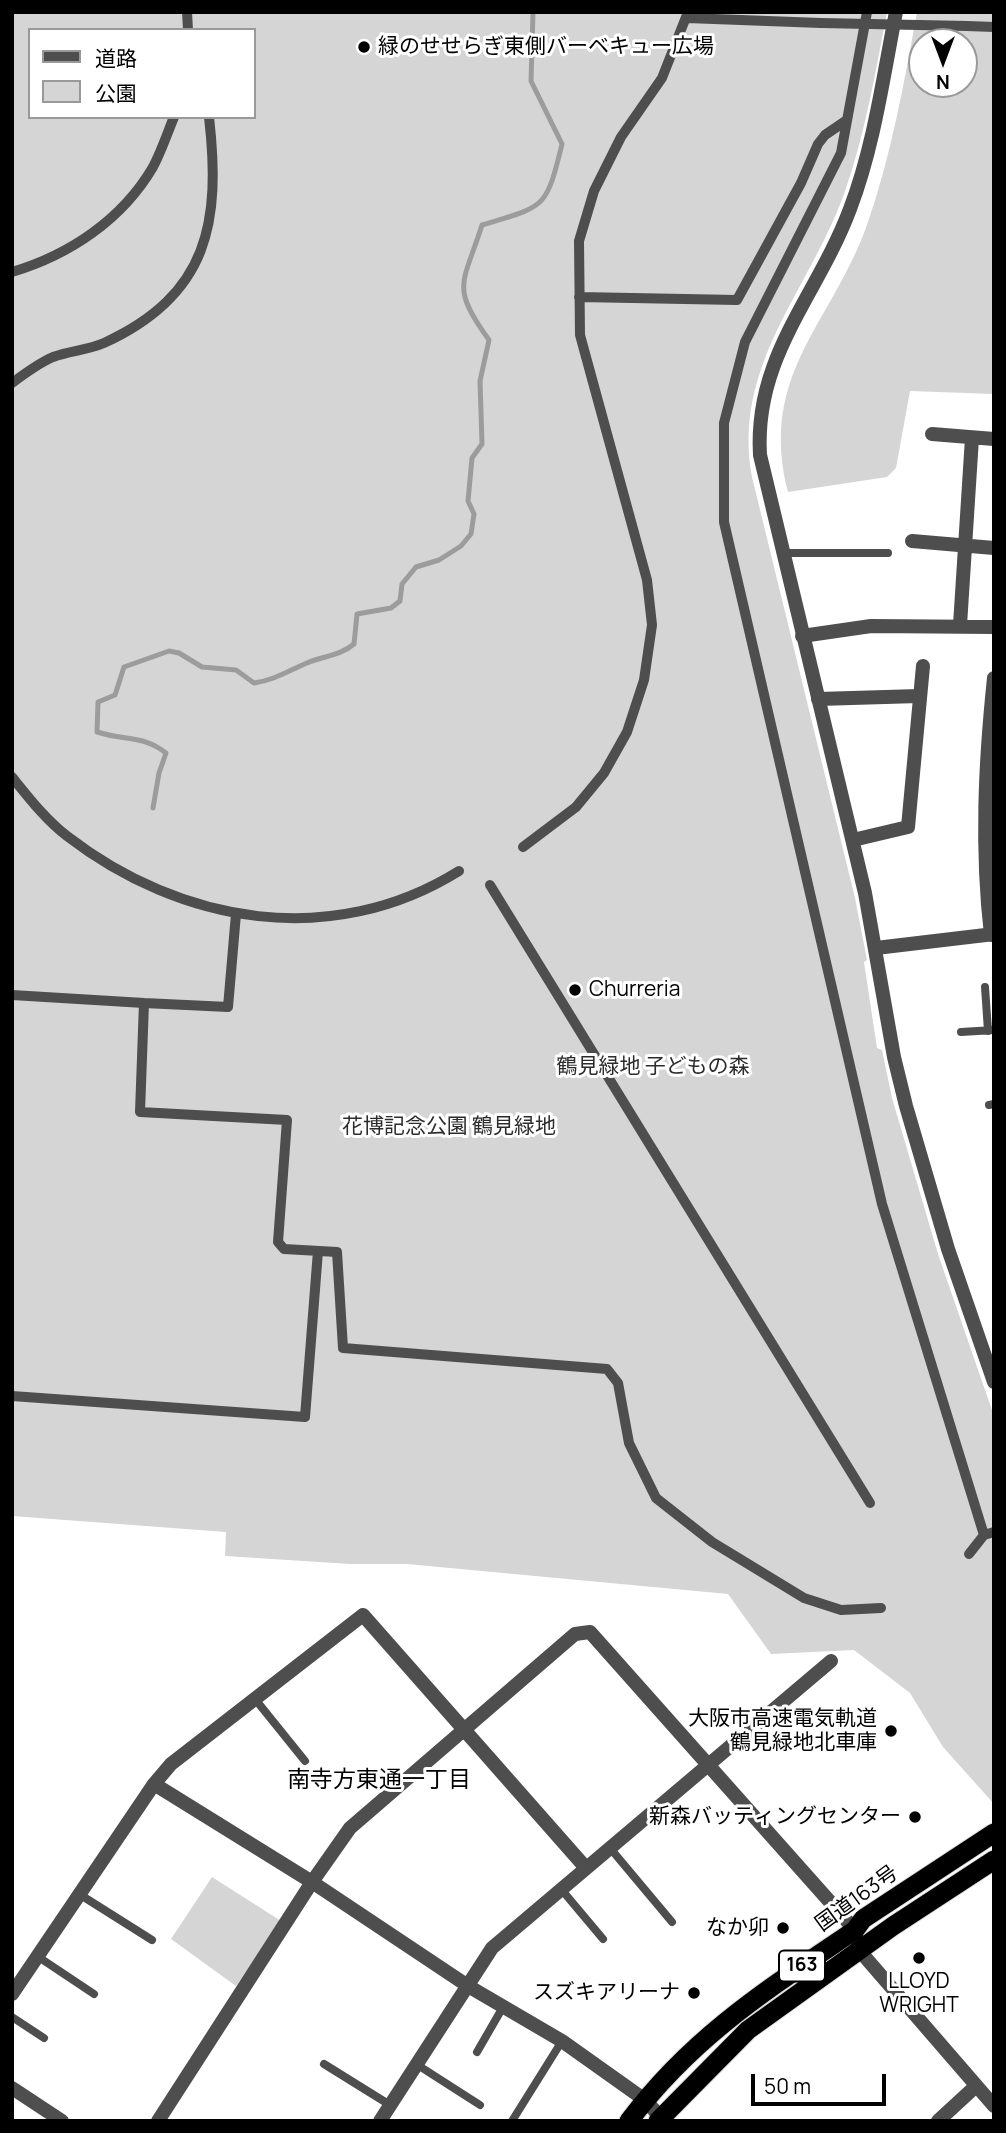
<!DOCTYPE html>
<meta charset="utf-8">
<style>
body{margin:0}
#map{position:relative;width:1006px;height:2133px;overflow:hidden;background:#fff;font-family:Manrope,"Noto Sans JP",sans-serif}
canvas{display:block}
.frame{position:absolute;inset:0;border:14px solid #000;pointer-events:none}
.legend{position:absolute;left:28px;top:28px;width:228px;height:91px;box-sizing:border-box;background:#fff;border:2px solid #999;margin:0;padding:9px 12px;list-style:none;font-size:21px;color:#000}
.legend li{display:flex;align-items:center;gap:14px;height:35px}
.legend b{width:35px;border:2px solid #999}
.north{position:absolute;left:908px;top:28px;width:70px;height:70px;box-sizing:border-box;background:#fff;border:2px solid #999;border-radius:50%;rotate:180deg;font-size:19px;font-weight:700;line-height:28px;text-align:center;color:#000}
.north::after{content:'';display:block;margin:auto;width:24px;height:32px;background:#000;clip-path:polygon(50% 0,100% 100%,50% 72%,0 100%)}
.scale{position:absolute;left:751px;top:2074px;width:135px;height:32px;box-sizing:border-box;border:4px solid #000;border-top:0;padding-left:9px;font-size:21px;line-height:24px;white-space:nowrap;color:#000;-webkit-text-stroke:5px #fff;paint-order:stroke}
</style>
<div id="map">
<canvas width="1006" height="2133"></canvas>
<div class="frame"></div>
<ul class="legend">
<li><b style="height:9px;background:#4e4e4e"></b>道路</li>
<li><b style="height:19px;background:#d5d5d5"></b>公園</li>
</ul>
<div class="north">N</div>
<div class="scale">50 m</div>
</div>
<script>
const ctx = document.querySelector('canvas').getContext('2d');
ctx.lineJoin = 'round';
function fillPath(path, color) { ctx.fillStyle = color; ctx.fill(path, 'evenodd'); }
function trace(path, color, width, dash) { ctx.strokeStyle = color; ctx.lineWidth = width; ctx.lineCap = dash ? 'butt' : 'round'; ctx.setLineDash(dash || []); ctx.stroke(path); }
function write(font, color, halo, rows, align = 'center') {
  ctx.font = font + ' Manrope,"Noto Sans JP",sans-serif'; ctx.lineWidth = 6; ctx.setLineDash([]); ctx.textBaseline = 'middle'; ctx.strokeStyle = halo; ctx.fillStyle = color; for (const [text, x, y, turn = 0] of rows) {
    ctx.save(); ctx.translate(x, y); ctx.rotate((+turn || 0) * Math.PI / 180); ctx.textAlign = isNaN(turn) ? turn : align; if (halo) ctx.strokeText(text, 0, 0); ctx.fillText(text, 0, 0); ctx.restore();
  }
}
fillPath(new Path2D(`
 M12 12H887C875 74 865 135 844 194 808 293 732 365 752 477L855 898 867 960 864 962 877 1048 882 1050 892 1098 938 1254 994 1416V1804L943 1747 910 1693 854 1650 771 1654 728 1594 407 1564H350L225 1556 226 1532 12 1516ZM30 30H254V117H30Z
 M917 12H994V394L910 391 896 468 887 477 788 492C758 374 831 325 867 225 891 156 904 84 917 12ZM922 42H964V84H922Z
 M212 1877 281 1921 236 1986 171 1939Z`), '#d5d5d5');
trace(new Path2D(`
 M153 808 159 773 166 753C143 735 126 741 97 732L98 702 115 695 124 667 169 651 179 653 202 667 236 670 254 683C275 680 288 671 307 663 323 656 340 656 354 644L357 614 391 608 400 601 402 584 416 567 439 560 461 546 471 534 474 514 468 501 472 458 482 444 480 381 489 340C450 286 463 285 482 225 545 206 546 210 562 144L531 81 533 12`), '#9c9c9c', 5);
const trunk = new Path2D(`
 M629 2121C693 2036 768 1989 855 1930L863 1919 994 1833
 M658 2121 748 2030 893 1926 994 1860`);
trace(trunk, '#dbdbdb', 21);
trace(new Path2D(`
 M782 553H888
 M985 987 988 1031
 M961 1032 994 1030
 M989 1105 994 1104
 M255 1699 305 1761
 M610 1848 672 1922
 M561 1889 603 1939
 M79 1894 152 1940
 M37 1956 94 1994
 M12 2017 44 2038
 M477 2052 503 2007
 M324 2064 390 2105
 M416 2064 480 2105
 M512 2121 562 2041`), '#4e4e4e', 8);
trace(new Path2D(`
 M187 12 188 30
 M867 12 841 153 745 342 724 423V522L882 1204 984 1535
 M687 18 821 23
 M967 26 994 27
 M12 272C69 255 122 220 153 167 161 152 167 134 174 117
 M579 297 737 300 801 183 818 144 825 135 847 120
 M12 383C24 374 39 363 53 357 69 351 88 350 104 343 209 295 221 222 209 117
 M12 777C29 798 46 820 67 836 181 924 332 950 459 871
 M523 847 576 807 604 773 627 732 644 680 652 625 647 580 580 335 579 241 594 191 621 137 662 78 688 12
 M490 885 870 1503
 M12 995 144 1003 140 1112 287 1120 278 1242 284 1249 337 1252 343 1348 607 1369 618 1383 629 1443 656 1498 712 1542 804 1598 841 1610 881 1608
 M144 1003 228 1007 236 914
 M12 1396 305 1417 318 1251
 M969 1554 984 1535 994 1532`), '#4e4e4e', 10);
trace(new Path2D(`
 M932 434 994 439
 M912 541 994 548
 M960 625 972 438
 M802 636 871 626 994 627
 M818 699 919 696
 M853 840 908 827 923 666
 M991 935C981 848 985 764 994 678
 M876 948 994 934
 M154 1784 312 1882 468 1986 562 2041 645 2100 664 2121
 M12 1994 154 1784 171 1764 363 1615 586 1868
 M12 2088 62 2121
 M158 2121 312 1882 350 1828 575 1634 590 1632 855 1930 859 1950 994 2106
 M380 2121 492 1948 831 1661
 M938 2121 976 2086`), '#4e4e4e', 14);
trace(new Path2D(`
 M896 12C883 78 874 146 850 209 817 297 754 356 760 455L865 893 894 1057 906 1106 948 1249 994 1382`), '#4e4e4e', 14);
trace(trunk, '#000', 19);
trace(new Path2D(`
 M821 23 967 26`), '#4e4e4e', 10);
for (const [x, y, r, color] of [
 [364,47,7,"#000"],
 [575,990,7,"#000"],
 [891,1731,7,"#000"],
 [915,1817,7,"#000"],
 [783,1928,7,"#000"],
 [919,1958,7,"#000"],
 [694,1993,7,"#000"]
]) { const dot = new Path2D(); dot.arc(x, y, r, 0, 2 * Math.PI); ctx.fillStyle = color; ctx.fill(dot); trace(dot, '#fff', 2.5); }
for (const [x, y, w] of [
 [802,1966,46]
]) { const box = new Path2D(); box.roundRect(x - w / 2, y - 15.5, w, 31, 5); ctx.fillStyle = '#fff'; ctx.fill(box); trace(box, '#000', 2); }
write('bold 19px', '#000', null, [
 ["163",802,1966]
]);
write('21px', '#000', '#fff', [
 ["緑のせせらぎ東側バーベキュー広場",378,47,"left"],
 ["Churreria",589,990,"left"],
 ["大阪市高速電気軌道",877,1719],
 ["鶴見緑地北車庫",877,1743],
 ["新森バッティングセンター",901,1817],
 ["なか卯",769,1928],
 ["LLOYD",919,1982,"center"],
 ["WRIGHT",919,2006,"center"],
 ["スズキアリーナ",680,1993]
], 'right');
write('21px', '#2c2c2c', '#fff', [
 ["鶴見緑地 子どもの森",653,1067],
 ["花博記念公園 鶴見緑地",449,1127]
]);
write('21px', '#000', '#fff', [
 ["国道163号",857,1899,-36]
]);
write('23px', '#000', '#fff', [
 ["南寺方東通一丁目",379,1781]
]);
</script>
